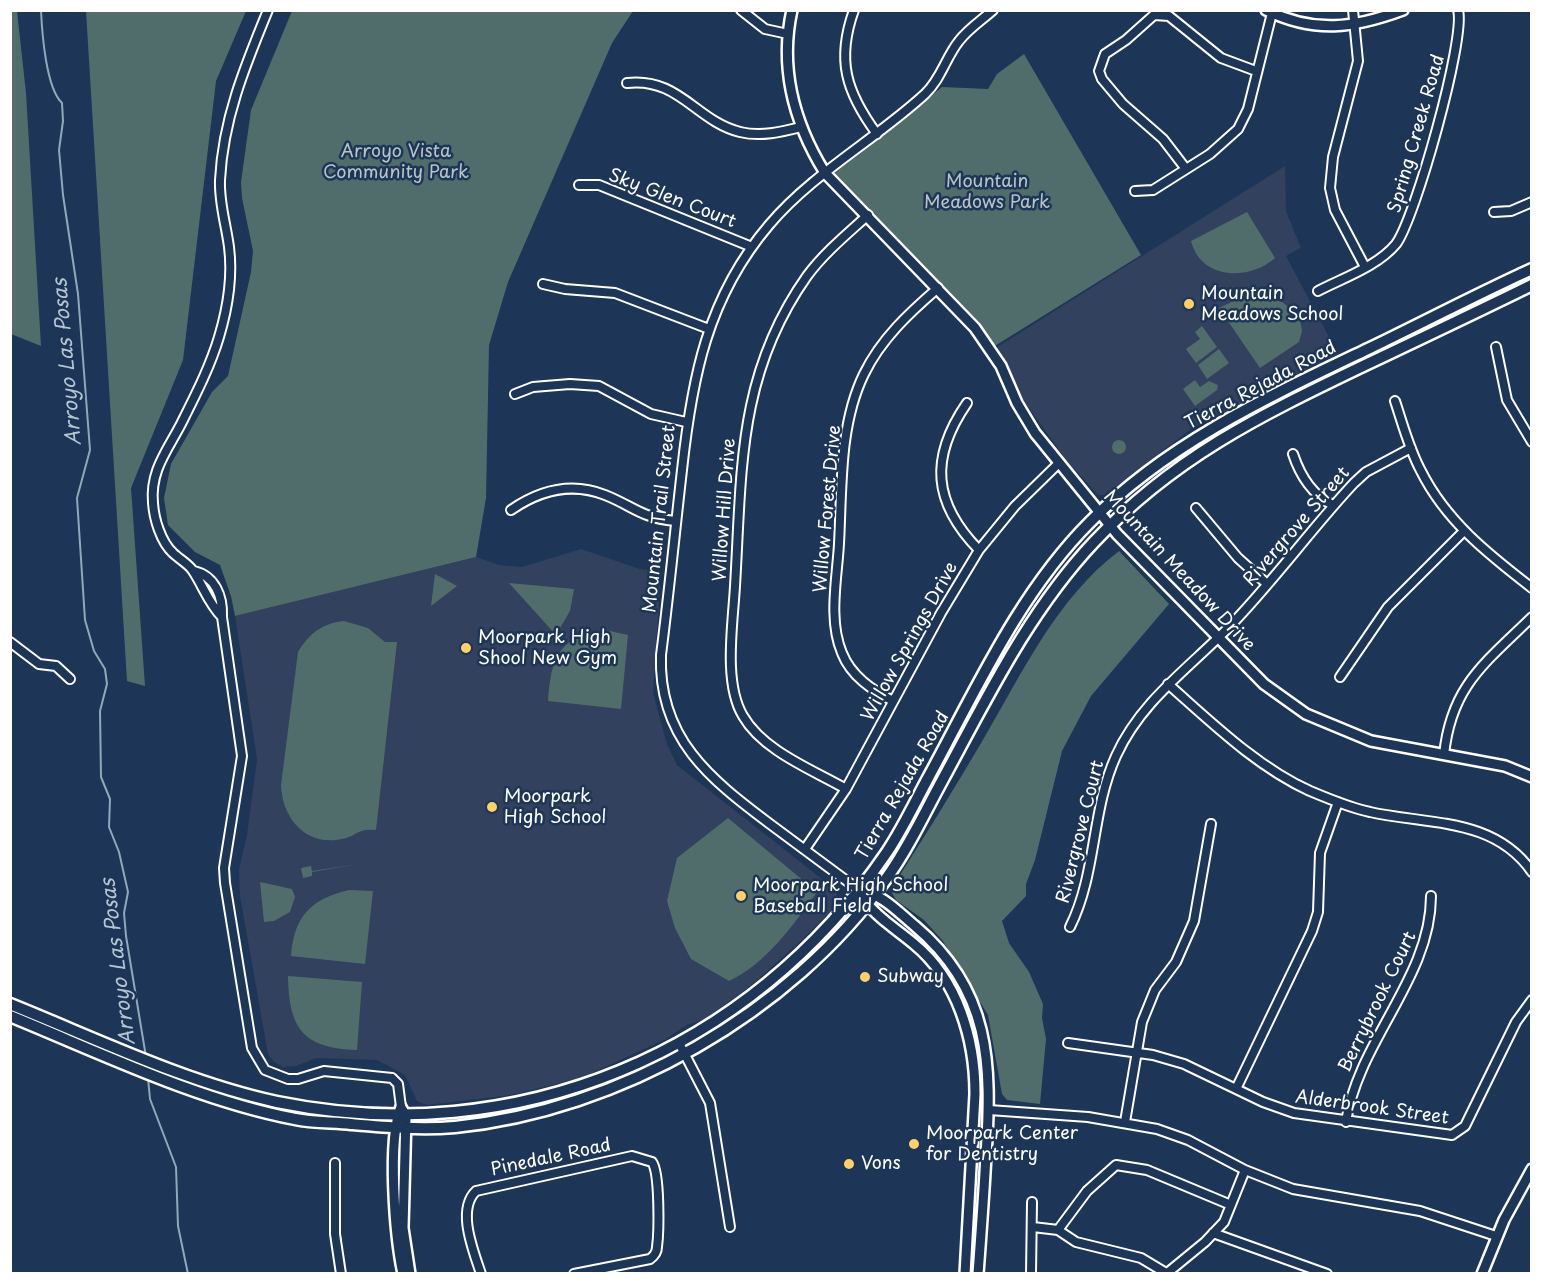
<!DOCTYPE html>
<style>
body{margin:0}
#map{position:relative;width:1542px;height:1284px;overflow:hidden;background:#1d3557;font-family:"Playpen Sans",sans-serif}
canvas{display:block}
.frame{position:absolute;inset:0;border:12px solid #fff;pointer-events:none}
</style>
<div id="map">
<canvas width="1542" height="1284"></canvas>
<div class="frame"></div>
</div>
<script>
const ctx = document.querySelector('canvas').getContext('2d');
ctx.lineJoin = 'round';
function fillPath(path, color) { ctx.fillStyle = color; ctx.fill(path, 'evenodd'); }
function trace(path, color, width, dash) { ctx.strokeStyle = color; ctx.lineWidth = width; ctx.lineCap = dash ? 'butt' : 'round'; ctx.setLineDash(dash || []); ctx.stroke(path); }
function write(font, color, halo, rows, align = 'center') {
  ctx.font = font + ' "Playpen Sans",sans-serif'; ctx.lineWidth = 5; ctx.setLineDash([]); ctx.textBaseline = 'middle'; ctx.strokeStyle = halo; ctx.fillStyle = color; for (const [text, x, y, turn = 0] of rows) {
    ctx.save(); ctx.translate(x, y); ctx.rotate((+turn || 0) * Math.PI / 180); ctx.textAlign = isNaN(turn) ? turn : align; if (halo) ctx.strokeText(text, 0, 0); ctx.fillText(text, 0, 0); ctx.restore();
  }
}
fillPath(new Path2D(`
 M1285 166 1286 211 1301 248 1286 256 1338 354 1191 429 1105 495H1098L1066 460 1026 404 994 349Z
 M581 549 640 569 661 572 653 693 667 744 677 765 832 887 837 894 834 908 802 940 749 987 705 1019 687 1025 664 1040 581 1078 511 1095 427 1105 417 1101 405 1075 377 1060 316 1058 296 1066 283 1067 274 1062 268 1054 240 896 239 869 247 835 257 759 235 616 476 557 499 565 522 567Z`), '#31415e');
fillPath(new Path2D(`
 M10 11H17L26 93 41 346 11 334Z
 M86 11H246L216 81 183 360 131 488 145 686 127 681Z
 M292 11H633L612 43 508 282 489 345 486 498 476 557 235 616 231 596 220 565 195 552 168 525 164 498 171 464 212 392 228 376 251 272 253 251 242 198 241 182 251 110Z
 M1024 54 1141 255 990 349 829 177 942 87 988 89 997 74Z
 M1247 212 1275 258C1249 281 1201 280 1191 241Z
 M1264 297 1282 302 1299 315 1302 331 1299 342 1260 368 1219 308 1240 298Z
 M1202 326 1217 347 1196 363 1186 349 1200 339 1195 332Z
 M1219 349 1229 363 1207 379 1198 365Z
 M1195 380 1200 387 1209 381 1218 385 1217 390 1195 406 1183 389Z
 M1112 447a7 7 0 1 1 14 0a7 7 0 1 1-14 0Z
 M1119 551 1169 604 1091 696 1062 751 1035 860 1026 884V896L1002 921 1009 943 1029 972 1043 1004 1042 1018 1046 1039 1040 1104 1007 1100 1002 1094 988 1015 943 941 924 920 896 900 892 893 893 886C924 837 955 788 984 738 1022 673 1057 598 1119 551Z
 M435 574 457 586 431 606Z
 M509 583 574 589 570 611 556 635Z
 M344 621 368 628 385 642H397L376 830C357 828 359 835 342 839 306 847 282 818 281 785L298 652C309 634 322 623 344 621Z
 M605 630 628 635 621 709 548 701C551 659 558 636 605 630Z
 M728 818 817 892C794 924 766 964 729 981L691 959 675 928 667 901 677 858Z
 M359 864 312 872V876L303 878 301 868 311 866 312 871Z
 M260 882 292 889 295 897 290 912 274 921 264 922Z
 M349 890 373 891 365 964 291 956C294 916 311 899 349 890Z
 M288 976 362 982 357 1050C302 1048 289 1028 288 976Z`), '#516d6b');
trace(new Path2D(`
 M41 10C42 33 46 88 62 103L63 121 59 150 63 195 78 294 90 450 77 498 85 620 94 651 105 669 107 684 100 711 101 777 110 799 109 827 119 852 128 892 124 913 126 936 146 1057
 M148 1078 150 1099 176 1167 178 1226 188 1274`), '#8fa9b8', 2);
const minor = new Path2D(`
 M741 10 765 29 788 34
 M854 10C836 60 846 92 877 134
 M1353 10 1358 61 1333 157 1330 188 1335 210 1365 267
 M627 83C679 77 696 121 740 132 761 137 781 132 801 127
 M1186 169 1163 139 1123 104 1102 79 1099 71 1105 54 1126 40 1154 15 1169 16 1221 58 1256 71
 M579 185H599L752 247
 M1135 191 1153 190 1210 154 1238 129 1248 109 1272 13
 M1494 212 1511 211 1532 202
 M543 284 565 289 615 293 709 329
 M1318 291C1343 278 1378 266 1396 244 1415 219 1466 38 1458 10
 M1496 347 1507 400 1532 442
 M515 394 533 387 570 384 599 386 651 414 686 422
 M1395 401C1403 425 1409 449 1421 471 1446 521 1488 554 1532 588
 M967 403C929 458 933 503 979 550
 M1293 454C1300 475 1313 496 1333 505
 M1196 508 1238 558 1267 584
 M511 510C540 490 572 482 605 495 635 507 639 517 675 521
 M194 571C215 576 223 596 222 617L242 756 224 868 225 883 252 1048 265 1070 288 1079H298L324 1071 392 1078 398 1084 401 1107
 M222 617C209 604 203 586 193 571 189 564 179 559 173 553 161 542 154 519 153 503 150 471 167 451 181 424 195 396 210 367 219 337 228 307 233 278 229 247 226 224 219 203 220 180 223 119 245 66 268 10
 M10 642 39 664 56 666 70 679
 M1340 677 1388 607 1463 532
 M1168 684C1211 722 1257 767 1310 791 1329 799 1350 808 1370 812 1428 825 1494 817 1532 872
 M893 701C872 690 851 676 842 653 828 620 837 579 839 544 842 488 839 425 864 374 881 339 909 313 938 288
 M1444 755C1451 686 1485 663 1532 617
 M846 789C813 770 763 751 743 716 723 683 733 623 735 586 742 471 737 375 807 276 824 253 847 234 868 215
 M805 849 846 789 941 613 979 550 1015 506 1059 463
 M859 890C829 868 800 846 770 824 710 779 658 738 661 655 669 593 675 531 682 470 692 378 707 298 769 225 813 173 875 140 925 94 941 79 946 57 959 41 968 29 982 20 993 10
 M1070 927C1097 873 1091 811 1116 756 1141 701 1188 669 1229 627 1273 582 1311 529 1354 483L1366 472 1411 448
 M679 1043 710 1103 730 1227
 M1068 1043 1153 1055 1184 1064 1263 1102 1294 1113 1452 1135 1465 1126 1516 1022 1532 1000
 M1237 1087 1312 931 1318 912 1320 853 1338 802
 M989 1110 1088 1117 1157 1129 1188 1140 1245 1170 1293 1189 1420 1211 1496 1236
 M1125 1122 1142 1022 1155 990 1176 962 1194 921 1211 824
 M1346 1122C1358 1041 1431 978 1431 896
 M335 1163V1234L341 1274
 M1033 1227 1058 1230 1076 1242 1141 1258 1166 1273
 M1058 1230 1087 1191 1116 1165 1147 1170 1231 1205
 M1213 1233 1327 1274
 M481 1274C474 1252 456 1210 476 1191L632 1156 652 1162C660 1173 659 1232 657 1247 657 1253 654 1256 650 1259L574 1274
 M1031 1274 1032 1202
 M1166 1274 1205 1242 1224 1222 1245 1170`);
const tertiary = new Path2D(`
 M792 10C779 69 794 123 825 173L975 328 1001 366 1017 403 1035 433 1117 534 1264 684 1306 714 1371 741 1505 766 1532 777
 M1266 10C1315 34 1354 28 1403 10
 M859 890C882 894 897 911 915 926 991 990 992 1064 986 1155 984 1194 981 1234 978 1274
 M859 890C870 914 894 927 914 944 958 980 975 1040 975 1094L965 1274
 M401 1107C387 1141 395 1236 403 1274
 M402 1109 406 1116 403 1228 410 1274
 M1482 1274 1504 1220 1532 1169`);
const secondary = new Path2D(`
 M10 1004C97 1039 185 1082 277 1102 516 1151 750 1053 887 852 903 828 915 802 928 778 976 690 1019 593 1090 522 1167 443 1272 395 1370 348 1424 322 1477 294 1532 269
 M10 1016C103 1054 197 1100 295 1119 313 1123 333 1122 351 1124 386 1127 420 1130 455 1127 618 1111 791 1013 886 879 908 849 924 814 942 781 987 698 1029 611 1094 542 1173 458 1259 416 1361 367 1418 340 1475 313 1532 285`);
trace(minor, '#fff', 12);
trace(tertiary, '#fff', 14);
trace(secondary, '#fff', 15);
trace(minor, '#1d3557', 8);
trace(tertiary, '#1d3557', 9);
trace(secondary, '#1d3557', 10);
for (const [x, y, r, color] of [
 [1189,304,6,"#ffd166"],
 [466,648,6,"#ffd166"],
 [492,807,6,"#ffd166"],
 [741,896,6,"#ffd166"],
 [865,977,6,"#ffd166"],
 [914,1144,6,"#ffd166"],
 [849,1164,6,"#ffd166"]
]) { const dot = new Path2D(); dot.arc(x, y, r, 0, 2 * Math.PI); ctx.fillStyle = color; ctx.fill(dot); trace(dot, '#1d3557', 2); }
write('18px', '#fff', '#1d3557', [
 ["Spring Creek Road",1417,134,-74],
 ["Sky Glen Court",672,199,21],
 ["Tierra Rejada Road",1261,386,-28],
 ["Willow Forest Drive",828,509,-85],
 ["Willow Hill Drive",725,510,-86],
 ["Mountain Trail Street",660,519,-84],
 ["Rivergrove Street",1297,527,-49],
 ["Mountain Meadow Drive",1179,571,47],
 ["Willow Springs Drive",910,642,-61],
 ["Tierra Rejada Road",903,786,-60],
 ["Rivergrove Court",1081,832,-76],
 ["Berrybrook Court",1378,1002,-64],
 ["Alderbrook Street",1372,1108,8],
 ["Pinedale Road",551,1158,-12]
]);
write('18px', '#b9c5c4', '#1d3557', [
 ["Arroyo Vista",396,152],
 ["Community Park",396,173],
 ["Mountain",987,182],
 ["Meadows Park",987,203]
]);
write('18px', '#fff', '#1d3557', [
 ["Mountain",1201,294],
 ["Meadows School",1201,315],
 ["Moorpark High",478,638],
 ["Shool New Gym",478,659],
 ["Moorpark",504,797],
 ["High School",504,818],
 ["Moorpark High School",753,886],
 ["Baseball Field",753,907],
 ["Subway",877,977],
 ["Moorpark Center",926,1134],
 ["for Dentistry",926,1155],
 ["Vons",861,1164]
], 'left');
write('italic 20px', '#b4c6d0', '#1d3557', [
 ["Arroyo Las Posas",68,362,-95],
 ["Arroyo Las Posas",119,962,-97]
]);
</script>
